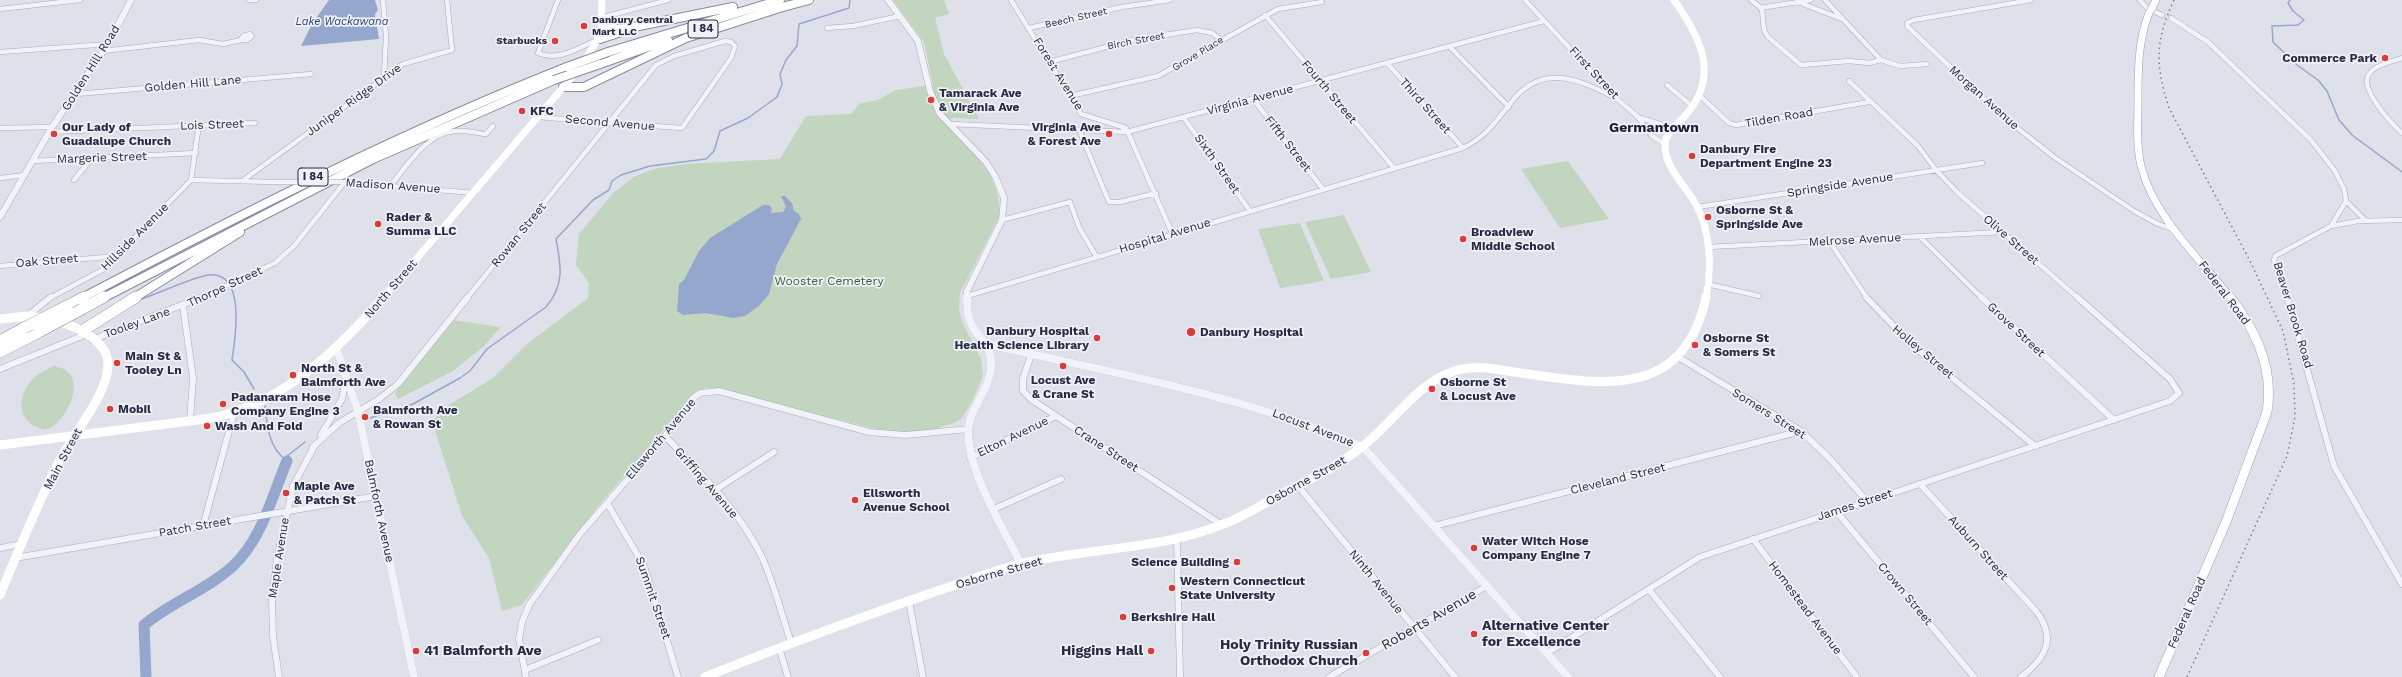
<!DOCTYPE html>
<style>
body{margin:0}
canvas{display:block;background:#dfe1ea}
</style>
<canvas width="2402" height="677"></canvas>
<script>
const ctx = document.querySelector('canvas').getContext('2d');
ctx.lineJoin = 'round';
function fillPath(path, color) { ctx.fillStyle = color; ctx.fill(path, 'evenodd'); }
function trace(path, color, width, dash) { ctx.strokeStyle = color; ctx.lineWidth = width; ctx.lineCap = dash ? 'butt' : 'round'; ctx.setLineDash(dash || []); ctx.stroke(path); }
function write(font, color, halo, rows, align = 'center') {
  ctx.font = font + ' "Work Sans",sans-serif'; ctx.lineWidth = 3.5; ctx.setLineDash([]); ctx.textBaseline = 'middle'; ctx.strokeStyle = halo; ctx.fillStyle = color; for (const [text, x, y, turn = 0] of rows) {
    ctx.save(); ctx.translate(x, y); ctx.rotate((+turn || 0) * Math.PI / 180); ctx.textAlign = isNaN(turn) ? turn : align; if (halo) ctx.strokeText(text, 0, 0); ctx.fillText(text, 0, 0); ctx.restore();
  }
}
fillPath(new Path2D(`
 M893 0H944L949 14 935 18 944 54 979 119 954 118 942 121C968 147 1004 177 999 217L960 293 959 310 963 324 981 359 983 375 974 398 962 418 954 423 924 432 891 433 719 389 705 388 696 392 599 505 522 605 502 611 489 558 462 516 432 421 449 405 493 378 527 344 588 298 589 283 576 265 579 234 614 192 634 177 653 169 685 164 780 159 806 116 851 114 860 103 878 100 896 90 933 85 924 42Z
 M1568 161 1609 219 1560 228 1521 169Z
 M1344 215 1371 272 1331 279 1305 222Z
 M1300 223 1324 281 1280 288 1258 229Z
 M453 320 501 327 484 346 453 371 398 399 395 393Z
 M54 366C97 373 59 435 42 429 18 422 16 399 31 381 36 374 46 370 54 366Z`), '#c1d5bf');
fillPath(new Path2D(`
 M329 0H375L378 10 375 14 379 39 301 46 312 24Z
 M781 196H785L792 203 794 211 799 214 801 219 777 264 769 294 760 305 745 316 733 318 706 313 683 315 677 311 679 284 684 280 699 251 710 238 763 205H769L772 208 771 213 783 212 786 207Z`), '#96a7ce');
trace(new Path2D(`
 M2290 0 2288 3 2293 11 2304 20 2298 25 2272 26 2273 42 2297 65 2318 80 2327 91 2339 120 2352 135 2402 172
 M139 300C157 294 191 278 208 275 247 270 235 340 232 360L244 372 254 389
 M265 406C267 427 269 448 287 461L286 457 305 442
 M370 418 413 404 460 378 470 371 487 349 546 307C565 285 561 265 556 239L593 200 609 190 612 181 621 175 650 166 706 159 714 151 720 131 748 118 777 97 782 84 780 74 786 60 797 46 799 24 849 8 850 0`), '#96a7ce', 1.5);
trace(new Path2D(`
 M146 677 144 625C171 602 207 590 233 566 262 539 272 496 287 461`), '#96a7ce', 11);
const minorFar1 = new Path2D(`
 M249 0H256
 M383 0 386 36 384 78
 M558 0 538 53C558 62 580 47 599 39
 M1011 0 1081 114 1126 128 1172 233
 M1525 0 1617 99 1637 116 1652 136 1665 144
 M1751 0 1762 9 1764 30 1768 37 1801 65 1849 61 1869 63 1881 60
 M1825 0 1881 60 1900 66 1927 64
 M2031 0 1914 20 1907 23V26L2001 115 2054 157 2134 211 2158 224 2175 230
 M2140 0 2147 8 2162 15
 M1798 2 1842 19
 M1760 8 1811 0
 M0 9 80 0
 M1265 15 1394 168
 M604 17 668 0
 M2171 18 2208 42 2311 140 2335 171 2344 189 2346 201 2331 226 2275 256 2274 261 2288 298
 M827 28 853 26 900 16
 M1029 28 1122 7 1170 0
 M250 34 252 36 247 40H241L243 36Z
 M725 41 731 42 735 46 731 58 682 128 609 123 656 65 674 56Z
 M1449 46 1509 107
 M103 51 199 40 223 44 241 40
 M0 52 108 44
 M2402 58C2391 62 2376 64 2369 74 2358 88 2392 124 2402 133
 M1049 62 1133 40 1197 30 1212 33 1221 40
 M1387 63 1463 148
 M1849 81 1918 146 1936 170 1957 192 2078 298
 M1667 85 1692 106
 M76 94 311 74
 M1699 95 1729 123 1736 125 1869 102
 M1070 96 1158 76 1278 9 1322 2
 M1253 99 1323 189
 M539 117 609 123
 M1637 117 1673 128
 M1184 118 1250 211
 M950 124 1127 132 1544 21
 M0 128 52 127
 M1079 130 1109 202H1120L1156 193
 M49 132 255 123
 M32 161 196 153
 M0 178 25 175
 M74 180 92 158
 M191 180 275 182
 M242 181 403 64 452 50 447 0
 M341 182 474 193
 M391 185C407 165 427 133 455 131 466 130 476 133 486 134L493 126
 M2346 201 2366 221
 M1698 207 1982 163
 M1002 220 1070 202 1079 227 1096 256
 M2331 226 2358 221 2402 220
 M1920 237 1982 298
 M1830 242 1867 298
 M1708 247 2002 232
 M0 266 118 256
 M1707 284 1759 296
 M967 296 1463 148C1484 138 1495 123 1509 105 1540 62 1578 78 1617 99
 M50 298 104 269 191 180 199 124
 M200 298 275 263 294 246 344 183
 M467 298 609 123`);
const minor = new Path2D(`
 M1866 297 1911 344 2035 446
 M1981 297 2114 420
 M2287 297 2334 466 2402 584
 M183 306 193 378 190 421
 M27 316 51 297
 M92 340 202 297
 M1031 355 1023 379V391L1032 400 1222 525
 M1678 357 1801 431 1830 459 1867 501
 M0 369 87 334
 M321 435 342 399 346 380
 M665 436C700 473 738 509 761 555 774 583 781 613 791 642
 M313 447 339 423 379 399 398 384 468 297
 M970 458 1056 416
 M1920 484 2036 611C2057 638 2046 658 2021 677
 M1298 486 1455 677
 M715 490 774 452
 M607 503 644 566 678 677
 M994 509 1061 479
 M1836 511 1974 677
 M203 526 234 413
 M1434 526 1801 431
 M1177 539 1180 677
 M1753 539 1857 677
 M0 548 21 544
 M15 558 376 496
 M1650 591 1720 677
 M909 601 923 677
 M779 647 788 677
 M1547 653 1700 557 2170 401 2179 393 2170 379 2077 297
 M525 670 598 640
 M279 677 273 636 272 598 277 559 293 486 315 445
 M526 677 519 639 522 622 529 605 580 534 665 436 692 399 700 393 719 391 869 432 906 435 969 429
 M1329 677 1487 586`);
const tertiaryFar1 = new Path2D(`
 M888 0 918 41 930 91 940 114 986 162 995 176 1004 198 1002 220 967 291V298
 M0 217 52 127 108 44 131 0`);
const tertiary = new Path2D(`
 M967 297C967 306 967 316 971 324 979 339 989 342 991 361 993 382 976 401 970 420 959 458 1004 529 1021 564
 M987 344C1116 374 1240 394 1363 447L1568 677
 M336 347 358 411 414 677`);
const primaryFar1 = new Path2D(`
 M2152 8 2156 0
 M2149 13C2138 41 2138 70 2138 100 2138 122 2136 144 2141 166 2154 217 2199 258 2231 298`);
const primary = new Path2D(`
 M2159 677 2226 522 2267 412C2274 370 2256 330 2230 297`);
const motorwayFar1 = new Path2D(`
 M783 7 809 0
 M604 24 617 29 629 28 733 7
 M600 39 624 31
 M608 52 780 0
 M600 64 668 40
 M563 87H584L686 38 789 5
 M82 298C241 214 400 133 567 67
 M103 298 373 159 554 80
 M134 298 240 232`);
const motorway = new Path2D(`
 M67 306 84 297
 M82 309 104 297
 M82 331 136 297
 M0 341 24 328
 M0 352 39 332`);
trace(minorFar1, '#a8aab8', 5.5);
trace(minor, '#a8aab8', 7);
trace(tertiaryFar1, '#a8aab8', 7);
trace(tertiary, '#a8aab8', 8);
trace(primaryFar1, '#9da2b7', 8);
trace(primary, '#9da2b7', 10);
trace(motorwayFar1, '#858ba2', 10);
trace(motorway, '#858ba2', 12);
trace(minorFar1, '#f2f3f8', 4.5);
trace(minor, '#f2f3f8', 6);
trace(tertiaryFar1, '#f2f3f8', 6);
trace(tertiary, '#f2f3f8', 8);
trace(new Path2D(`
 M1674 0C1701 38 1721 77 1684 117 1675 126 1664 134 1665 147 1666 169 1685 185 1695 203 1711 230 1712 268 1706 298
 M584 62 601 33 602 0
 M383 298 577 71`), '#fff', 7);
trace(new Path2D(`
 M0 319 27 316 43 318
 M0 445 205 419C277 409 338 350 384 297
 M0 595C20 548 38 501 62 456 76 430 108 394 108 364 108 341 77 327 58 321
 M705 677C782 646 859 618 937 591 966 582 994 570 1023 563 1088 548 1158 550 1221 525 1241 518 1258 507 1276 497 1304 482 1334 469 1359 449 1392 425 1414 385 1454 371 1475 364 1499 370 1521 373 1603 385 1684 400 1706 297`), '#fff', 9);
trace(primaryFar1, '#fff', 7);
trace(primary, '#fff', 9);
trace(motorwayFar1, '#fff', 8);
trace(motorway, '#fff', 11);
trace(new Path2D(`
 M2174 0C2155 41 2155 65 2169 108L2250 261 2283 331 2294 384 2295 417 2287 456 2187 677`), '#777d95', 1.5, [1.5, 3.5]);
const minorBridge = new Path2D(`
 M275 182H341`);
const primaryBridge = new Path2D(`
 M2149 13 2152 8`);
const motorwayBridgeFar1 = new Path2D(`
 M567 67 608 52
 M554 80 600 64`);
const motorwayBridge = new Path2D(`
 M24 328 67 306
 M39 332 82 309`);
trace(minorBridge, '#a8aab8', 5.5, []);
trace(primaryBridge, '#9da2b7', 8, []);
trace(motorwayBridgeFar1, '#858ba2', 10, []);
trace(motorwayBridge, '#858ba2', 12, []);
trace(minorBridge, '#f2f3f8', 4.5);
trace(primaryBridge, '#fff', 7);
trace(motorwayBridgeFar1, '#fff', 8);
trace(motorwayBridge, '#fff', 11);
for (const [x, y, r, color] of [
 [584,26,4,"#dd3b36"],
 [555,41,4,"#dd3b36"],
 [2385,58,4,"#dd3b36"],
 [931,100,4,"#dd3b36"],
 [522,111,4,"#dd3b36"],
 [54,134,4,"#dd3b36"],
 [1109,134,4,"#dd3b36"],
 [1692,156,4,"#dd3b36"],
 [1708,217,4,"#dd3b36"],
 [378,224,4,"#dd3b36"],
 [1463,239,4,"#dd3b36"],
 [1191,332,5,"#dd3b36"],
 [1097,338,4,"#dd3b36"],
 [1695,345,4,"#dd3b36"],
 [117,363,4,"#dd3b36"],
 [1063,366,4,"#dd3b36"],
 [293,375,4,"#dd3b36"],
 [1432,389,4,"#dd3b36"],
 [223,404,4,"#dd3b36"],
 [110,409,4,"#dd3b36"],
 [365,417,4,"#dd3b36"],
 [207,426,4,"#dd3b36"],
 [286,493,4,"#dd3b36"],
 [855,500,4,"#dd3b36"],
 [1474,548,4,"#dd3b36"],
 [1237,562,4,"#dd3b36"],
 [1172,588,4,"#dd3b36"],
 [1123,617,4,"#dd3b36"],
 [1474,634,4,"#dd3b36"],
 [416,651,4,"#dd3b36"],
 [1151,651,4,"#dd3b36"],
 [1366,653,4,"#dd3b36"]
]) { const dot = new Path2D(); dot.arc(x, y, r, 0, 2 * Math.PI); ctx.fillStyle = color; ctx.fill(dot); trace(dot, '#eff1f7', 1.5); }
write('10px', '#262b43', '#eff1f7', [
 ["Beech Street",1076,18,-13],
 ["Birch Street",1136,41,-11],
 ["Grove Place",1198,54,-31]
]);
write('bold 10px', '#262b43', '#eff1f7', [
 ["Danbury Central",592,20],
 ["Mart LLC",592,32],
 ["Starbucks",547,41,"right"]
], 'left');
write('italic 11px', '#2c417b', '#eff1f7', [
 ["Lake Wackawana",342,22]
]);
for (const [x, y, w] of [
 [703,29,30],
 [313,177,30]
]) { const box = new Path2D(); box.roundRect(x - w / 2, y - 9, w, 18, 3); ctx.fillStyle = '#eff1f7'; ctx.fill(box); trace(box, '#262b43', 1); }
write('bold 11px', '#262b43', null, [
 ["I 84",703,29],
 ["I 84",313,177]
]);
write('bold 12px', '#262b43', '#eff1f7', [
 ["Commerce Park",2377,58,"right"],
 ["Tamarack Ave",939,93],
 ["& Virginia Ave",939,107],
 ["KFC",530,111],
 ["Our Lady of",62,127],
 ["Guadalupe Church",62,141],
 ["Virginia Ave",1101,127,"right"],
 ["& Forest Ave",1101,141,"right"],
 ["Danbury Fire",1700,149],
 ["Department Engine 23",1700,163],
 ["Osborne St &",1716,210],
 ["Springside Ave",1716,224],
 ["Rader &",386,217],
 ["Summa LLC",386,231],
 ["Broadview",1471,232],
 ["Middle School",1471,246],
 ["Danbury Hospital",1089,331,"right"],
 ["Health Science Library",1089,345,"right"],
 ["Danbury Hospital",1200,332],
 ["Osborne St",1703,338],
 ["& Somers St",1703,352],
 ["Main St &",125,356],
 ["Tooley Ln",125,370],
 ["North St &",301,368],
 ["Balmforth Ave",301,382],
 ["Locust Ave",1063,380,"center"],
 ["& Crane St",1063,394,"center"],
 ["Osborne St",1440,382],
 ["& Locust Ave",1440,396],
 ["Padanaram Hose",231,397],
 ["Company Engine 3",231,411],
 ["Mobil",118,409],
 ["Balmforth Ave",373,410],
 ["& Rowan St",373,424],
 ["Wash And Fold",215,426],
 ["Maple Ave",294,486],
 ["& Patch St",294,500],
 ["Ellsworth",863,493],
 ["Avenue School",863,507],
 ["Water Witch Hose",1482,541],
 ["Company Engine 7",1482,555],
 ["Science Building",1229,562,"right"],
 ["Western Connecticut",1180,581],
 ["State University",1180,595],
 ["Berkshire Hall",1131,617]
], 'left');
write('12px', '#262b43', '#eff1f7', [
 ["Golden Hill Road",91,68,-58],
 ["First Street",1594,73,47],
 ["Forest Avenue",1058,74,58],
 ["Golden Hill Lane",193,84,-5],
 ["Fourth Street",1329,92,50],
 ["Morgan Avenue",1984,98,42],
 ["Juniper Ridge Drive",354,100,-36],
 ["Virginia Avenue",1250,100,-15],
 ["Third Street",1425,106,48],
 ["Tilden Road",1779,118,-10],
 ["Second Avenue",610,123,5],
 ["Lois Street",212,125,-2],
 ["Fifth Street",1288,144,52],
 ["Margerie Street",102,158,-2],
 ["Sixth Street",1217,164,55],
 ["Springside Avenue",1840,185,-9],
 ["Madison Avenue",393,186,4],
 ["Rowan Street",519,235,-51],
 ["Hospital Avenue",1165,236,-17],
 ["Hillside Avenue",135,237,-45],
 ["Melrose Avenue",1855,240,-3],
 ["Olive Street",2011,240,41],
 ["Oak Street",47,261,-5],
 ["Thorpe Street",225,287,-25],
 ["North Street",391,289,-49],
 ["Federal Road",2224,293,53],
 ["Beaver Brook Road",2293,315,73],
 ["Tooley Lane",137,323,-20],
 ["Grove Street",2016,330,43],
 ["Holley Street",1923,352,40],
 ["Somers Street",1769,414,32],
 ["Locust Avenue",1313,428,21],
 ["Elton Avenue",1013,437,-26],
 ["Ellsworth Avenue",661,439,-50],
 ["Crane Street",1106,449,33],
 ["Main Street",63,459,-62],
 ["Cleveland Street",1618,479,-14],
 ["Osborne Street",1306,481,-29],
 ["Griffing Avenue",706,483,49],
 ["James Street",1855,505,-18],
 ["Balmforth Avenue",379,511,78],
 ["Patch Street",195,527,-10],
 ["Auburn Street",1978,548,48],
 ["Maple Avenue",279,558,-81],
 ["Osborne Street",999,573,-16],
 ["Ninth Avenue",1376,582,51],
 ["Crown Street",1905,594,50],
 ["Summit Street",653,598,71],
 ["Homestead Avenue",1805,608,53],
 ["Federal Road",2187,613,-66]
]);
write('12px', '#326032', '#eff1f7', [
 ["Wooster Cemetery",829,281]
]);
write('bold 14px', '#181d33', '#eff1f7', [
 ["Germantown",1654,128]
]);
write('14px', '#262b43', '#eff1f7', [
 ["Roberts Avenue",1429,620,-30]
]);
write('bold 14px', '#262b43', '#eff1f7', [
 ["Alternative Center",1482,626],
 ["for Excellence",1482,642],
 ["Holy Trinity Russian",1358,645,"right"],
 ["Orthodox Church",1358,661,"right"],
 ["41 Balmforth Ave",424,651],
 ["Higgins Hall",1143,651,"right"]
], 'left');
</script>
